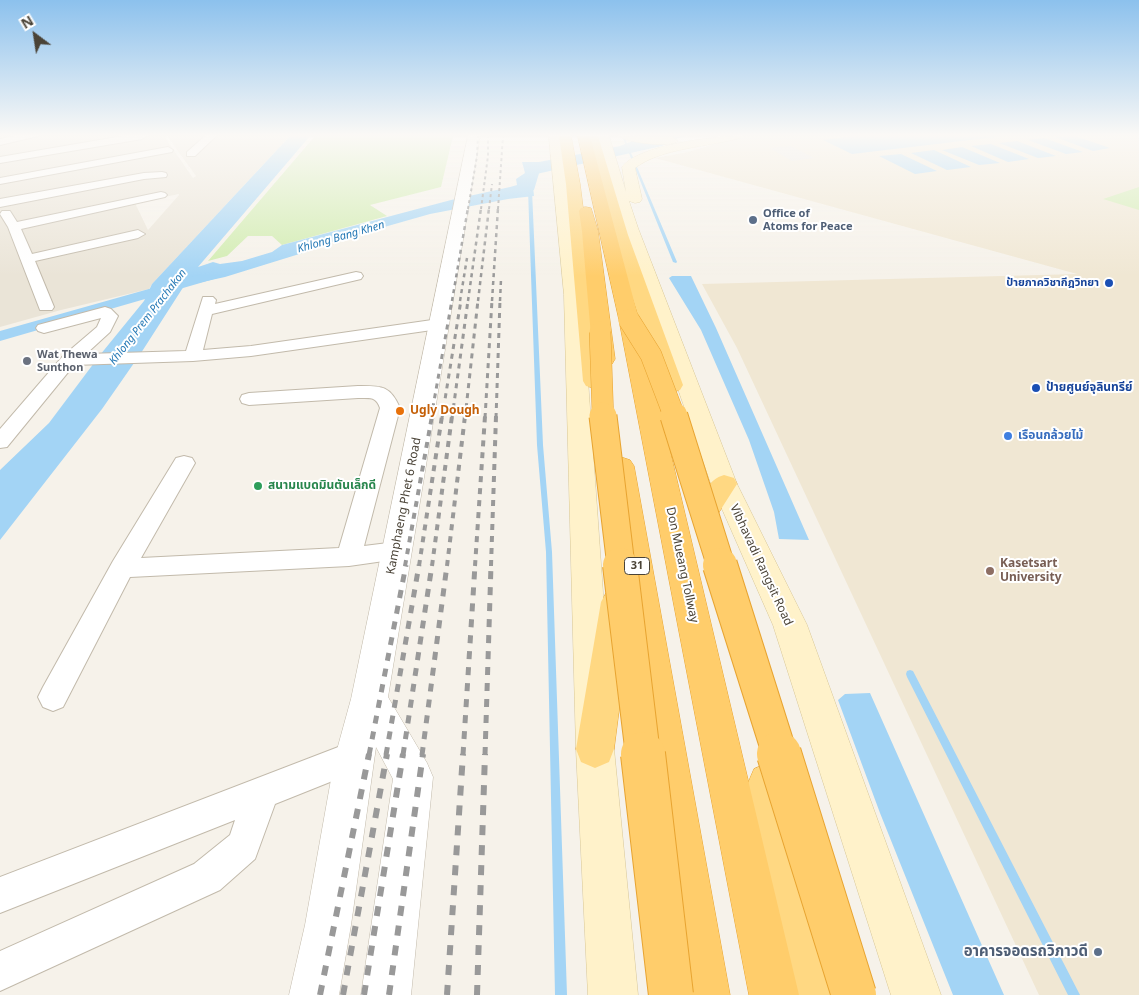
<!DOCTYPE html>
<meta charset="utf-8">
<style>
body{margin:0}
#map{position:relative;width:1139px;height:995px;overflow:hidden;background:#f6f2ea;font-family:"Noto Sans",sans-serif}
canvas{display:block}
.north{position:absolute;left:10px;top:10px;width:50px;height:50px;-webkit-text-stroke:4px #fff;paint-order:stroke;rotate:329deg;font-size:14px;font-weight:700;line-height:20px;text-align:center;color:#4a4337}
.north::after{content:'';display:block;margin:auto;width:18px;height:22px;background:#4a4337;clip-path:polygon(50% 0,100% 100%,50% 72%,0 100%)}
</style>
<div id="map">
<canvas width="1139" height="995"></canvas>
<div class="north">N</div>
</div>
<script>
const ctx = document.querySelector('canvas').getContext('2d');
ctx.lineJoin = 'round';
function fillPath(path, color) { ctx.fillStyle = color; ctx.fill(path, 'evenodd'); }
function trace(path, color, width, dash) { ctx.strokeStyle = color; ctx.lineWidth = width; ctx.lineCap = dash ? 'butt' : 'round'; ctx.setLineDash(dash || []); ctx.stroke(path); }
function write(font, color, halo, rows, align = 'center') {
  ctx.font = font + ' "Noto Sans","Noto Sans Thai",sans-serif'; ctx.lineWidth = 4; ctx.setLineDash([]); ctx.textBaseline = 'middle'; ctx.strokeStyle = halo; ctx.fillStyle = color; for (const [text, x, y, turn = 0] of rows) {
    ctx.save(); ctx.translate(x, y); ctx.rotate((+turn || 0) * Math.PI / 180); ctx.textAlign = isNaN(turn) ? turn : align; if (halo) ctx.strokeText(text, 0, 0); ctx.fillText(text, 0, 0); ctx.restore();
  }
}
fillPath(new Path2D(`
 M0 136H164L193 178 196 176 167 136H290L152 284 149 289 61 310 0 327ZM179 194V195L148 230 135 203Z`), '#eae4d7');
fillPath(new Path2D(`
 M741 136H1139V995H1039L737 348 702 284 1077 274 655 158 688 152Z`), '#f0e7d3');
fillPath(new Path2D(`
 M315 136H453L441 187 370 205 387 216 282 245 272 236H248L227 256 208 261Z
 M1139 187V210L1103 199Z`), '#d1ecb0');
fillPath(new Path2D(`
 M791 146 814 158 792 161 770 148Z`), '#e7e5e1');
fillPath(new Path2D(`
 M290 136H310L198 267 213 262 220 264 242 261 272 252 282 245 451 200 510 187 517 185 516 179 525 173 522 162H539L620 146 630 142 638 136H687L674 139 662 146 532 175 534 196 508 199 430 214 307 249 309 251 225 277 184 286 141 353 102 409 0 540V470L49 423 100 355 144 301 152 284Z
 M853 136H1004L852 154 823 140Z
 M1075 136 1110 148 1093 151 1055 137Z
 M1044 138 1083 152 1066 154 1028 140Z
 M1017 141 1056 156 1038 158 999 143Z
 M991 144 1029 159 1008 162 971 146Z
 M962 147 1000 163 979 165 942 150Z
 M934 150 971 167 947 170 911 153Z
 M901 154 937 171 915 174 879 156Z
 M672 276H691L716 328 809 540 779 539 774 512 749 440 701 330 669 278Z
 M870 693 1004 995H953L880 813 838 700 845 694Z`), '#a3d4f5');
fillPath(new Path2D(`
 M622 136H624L677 262 676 263 673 262Z
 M530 189 532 190 543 445 552 552 567 995H555L546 552 537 445 528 190Z
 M910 670 913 671 1080 995H1068L907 677 906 674 907 671Z`), '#a3d4f5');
fillPath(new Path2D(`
 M558 160 561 161V165L540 170 534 190 509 194 504 191 505 189 525 185 532 166Z
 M216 270 221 271 223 274 221 277 0 341V331Z`), '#a3d4f5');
const minor = new Path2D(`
 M15 136H38L0 145V139Z
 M123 136H147L142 139 0 163V157Z
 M205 136H216L195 156H187V152Z
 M168 147 173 150 172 152 0 184V178Z
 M162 172 166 173 167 175 166 177 144 179 0 207V199L144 173Z
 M161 192 165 193 167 195 165 197 21 229 32 254 138 230 145 234 138 238 35 261 54 307 52 310H40L8 227 0 214 2 211H10L17 222Z
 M356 272 361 273 363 276 361 279 212 314 203 350 251 346 439 319 445 321 447 324 445 327 439 329 251 356 193 361 74 365 7 447 0 448V429L63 356 97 327 101 318 44 333 38 331 36 328 38 325 105 307 111 309 118 316 110 332 86 354 186 351 203 297H213L216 300 215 304Z
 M358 386C381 386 390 385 400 408L364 546 396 542 405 544 408 551 405 558 349 566 130 577 63 707 53 711 43 707 38 697 43 687 113 561 176 458 184 456 192 458 195 463 141 558 339 548 380 408C376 396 370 398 358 398L249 405 242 403 240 399 242 395 249 393Z
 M354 741 365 746 370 757 365 768 275 804 255 859 220 890 0 991V951L194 864 230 835 235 820 0 913V877Z`);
const tertiary = new Path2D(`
 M468 136H480L388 697 427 763 433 777 411 995H361L393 779 376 747 351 925 339 995H289L305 925 335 757 351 699Z`);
const secondary = new Path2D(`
 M549 136H561L582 295 614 749 638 995H588L576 749 564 295Z
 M597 136H609L626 192 622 167C638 145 715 136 742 136L740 138C708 147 661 148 635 168L642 199 640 202 635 203 629 201 638 228 737 484 807 625 941 995H891L773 625 711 484 622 228Z
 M619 136 672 137 678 141C671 148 627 143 619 136Z`);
const trunk = new Path2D(`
 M559 136H571L580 184 605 381 602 386 594 388 586 386 583 381 566 184Z
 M586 136H598L628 235 683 385 680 390 672 392 664 390 661 385 612 235Z
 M724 475 734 478 737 484 716 517 706 520 696 517 692 510C700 497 709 479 724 475Z
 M617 589 628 593 633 602 614 749 609 762 595 768 581 762 576 749 601 602 606 593Z
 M768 763 782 769 788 783 842 995H792L748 783 754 769Z`);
const motorway = new Path2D(`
 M578 136H590L639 320 799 995H749L619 320Z
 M586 207 591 208 598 231 615 359 612 364 604 365 596 364 593 359 582 231 579 211 581 208Z
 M621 457 630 460 634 466 730 995H680L608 466 612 460Z`);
trace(minor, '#c2baab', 2);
trace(tertiary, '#c2baab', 1);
trace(secondary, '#d8c797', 1);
trace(trunk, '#e8a431', 1);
trace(motorway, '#e8a431', 1);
fillPath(minor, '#fff');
fillPath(tertiary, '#fff');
fillPath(secondary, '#fff2ca');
fillPath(trunk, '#ffd882');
fillPath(motorway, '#ffcd6b');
trace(new Path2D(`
 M468 209 477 156 478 136
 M481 209 488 156V136
 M489 209 492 184
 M498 209 503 136`), '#999', 2, [3, 3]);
trace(new Path2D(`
 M452 301 468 208
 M460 301 467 258
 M468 301 481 208
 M478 301 489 208
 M492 301 498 208
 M500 301 501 279`), '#999', 2.5, [4, 4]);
trace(new Path2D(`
 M431 418 452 300
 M442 418 461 300
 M452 418 468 300
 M465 418 478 300
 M485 418 492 300
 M496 418 500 300`), '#999', 3, [5, 5]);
trace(new Path2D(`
 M405 566 432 416
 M419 566 442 416
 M432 566 452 416
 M447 566 465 416
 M475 566 485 416
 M491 566 496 416`), '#999', 4, [6, 6]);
trace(new Path2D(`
 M369 755 406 565
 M386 755 419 565
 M403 755 432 565
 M422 755 447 565
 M463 755 475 565
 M485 755 491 565`), '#999', 5, [8, 8]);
trace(new Path2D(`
 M320 995 369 754
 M343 995 387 754
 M364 995 403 754
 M389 995 423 754
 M447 995 463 754
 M477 995 485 754`), '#999', 6, [10, 10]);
const motorwayBridgeFar3 = new Path2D(`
 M629 320 651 355 675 418
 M600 332 603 418`);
const motorwayBridgeFar2 = new Path2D(`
 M603 416 621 566
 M674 416 721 566`);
const motorwayBridgeFar1 = new Path2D(`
 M620 565 643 755
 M720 565 780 755`);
const motorwayBridge = new Path2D(`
 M643 754 671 995
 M779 754 854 995`);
trace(motorwayBridgeFar3, '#e8a431', 22, []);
trace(motorwayBridgeFar2, '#e8a431', 29, []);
trace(motorwayBridgeFar1, '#e8a431', 36, []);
trace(motorwayBridge, '#e8a431', 46, []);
trace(motorwayBridgeFar3, '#ffcd6b', 21);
trace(motorwayBridgeFar2, '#ffcd6b', 27);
trace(motorwayBridgeFar1, '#ffcd6b', 34);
trace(motorwayBridge, '#ffcd6b', 44);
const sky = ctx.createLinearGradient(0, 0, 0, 276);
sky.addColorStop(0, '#8cc1ed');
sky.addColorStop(0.49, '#fbf9f6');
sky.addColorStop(1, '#fbf9f600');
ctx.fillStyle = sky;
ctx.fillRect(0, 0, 1139, 276);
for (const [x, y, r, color] of [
 [753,220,5,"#5c6f8a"],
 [1109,283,5,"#1a4fb4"],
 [27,361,5,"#6b7280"],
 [1036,388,5,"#1a4fb4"],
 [400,411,5,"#e8710a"],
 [1008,436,5,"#3f7fe0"],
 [258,486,5,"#2e9e5b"],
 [990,571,5,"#8d6e63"],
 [1098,952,5,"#5c6f8a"]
]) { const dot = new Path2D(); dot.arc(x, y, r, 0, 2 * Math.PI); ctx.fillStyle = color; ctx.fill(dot); trace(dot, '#fff', 2); }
write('bold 11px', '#4e5e75', '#fff', [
 ["Office of",763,214],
 ["Atoms for Peace",763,227]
], 'left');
write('italic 11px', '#277ab6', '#fff', [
 ["Khlong Bang Khen",341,237,-16],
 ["Khlong Prem Prachakon",148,317,-52]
]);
write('bold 11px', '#164399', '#fff', [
 ["ป้ายภาควิชากีฎวิทยา",1099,283]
], 'right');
write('bold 11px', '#5b616d', '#fff', [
 ["Wat Thewa",37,355],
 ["Sunthon",37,368]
], 'left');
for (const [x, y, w] of [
 [637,566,25]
]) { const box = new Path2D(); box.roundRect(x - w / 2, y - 8.5, w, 17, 4); ctx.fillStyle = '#fff'; ctx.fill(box); trace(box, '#4a4337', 1); }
write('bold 11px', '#4a4337', null, [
 ["31",637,566]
]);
write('bold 12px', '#164399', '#fff', [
 ["ป้ายศูนย์จุลินทรีย์",1046,388]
], 'left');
write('bold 12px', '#c56008', '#fff', [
 ["Ugly Dough",410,411]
], 'left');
write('bold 12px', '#366cbe', '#fff', [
 ["เรือนกล้วยไม้",1018,436]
], 'left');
write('bold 12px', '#27864d', '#fff', [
 ["สนามแบดมินตันเล็กดี",268,486]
], 'left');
write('12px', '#4a4337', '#fff', [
 ["Kamphaeng Phet 6 Road",404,506,-79],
 ["Don Mueang Tollway",682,565,78],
 ["Vibhavadi Rangsit Road",761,565,65]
]);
write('bold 12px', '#785e54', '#fff', [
 ["Kasetsart",1000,564],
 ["University",1000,578]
], 'left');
write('bold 15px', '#4e5e75', '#fff', [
 ["อาคารจอดรถวิภาวดี",1088,952]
], 'right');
</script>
